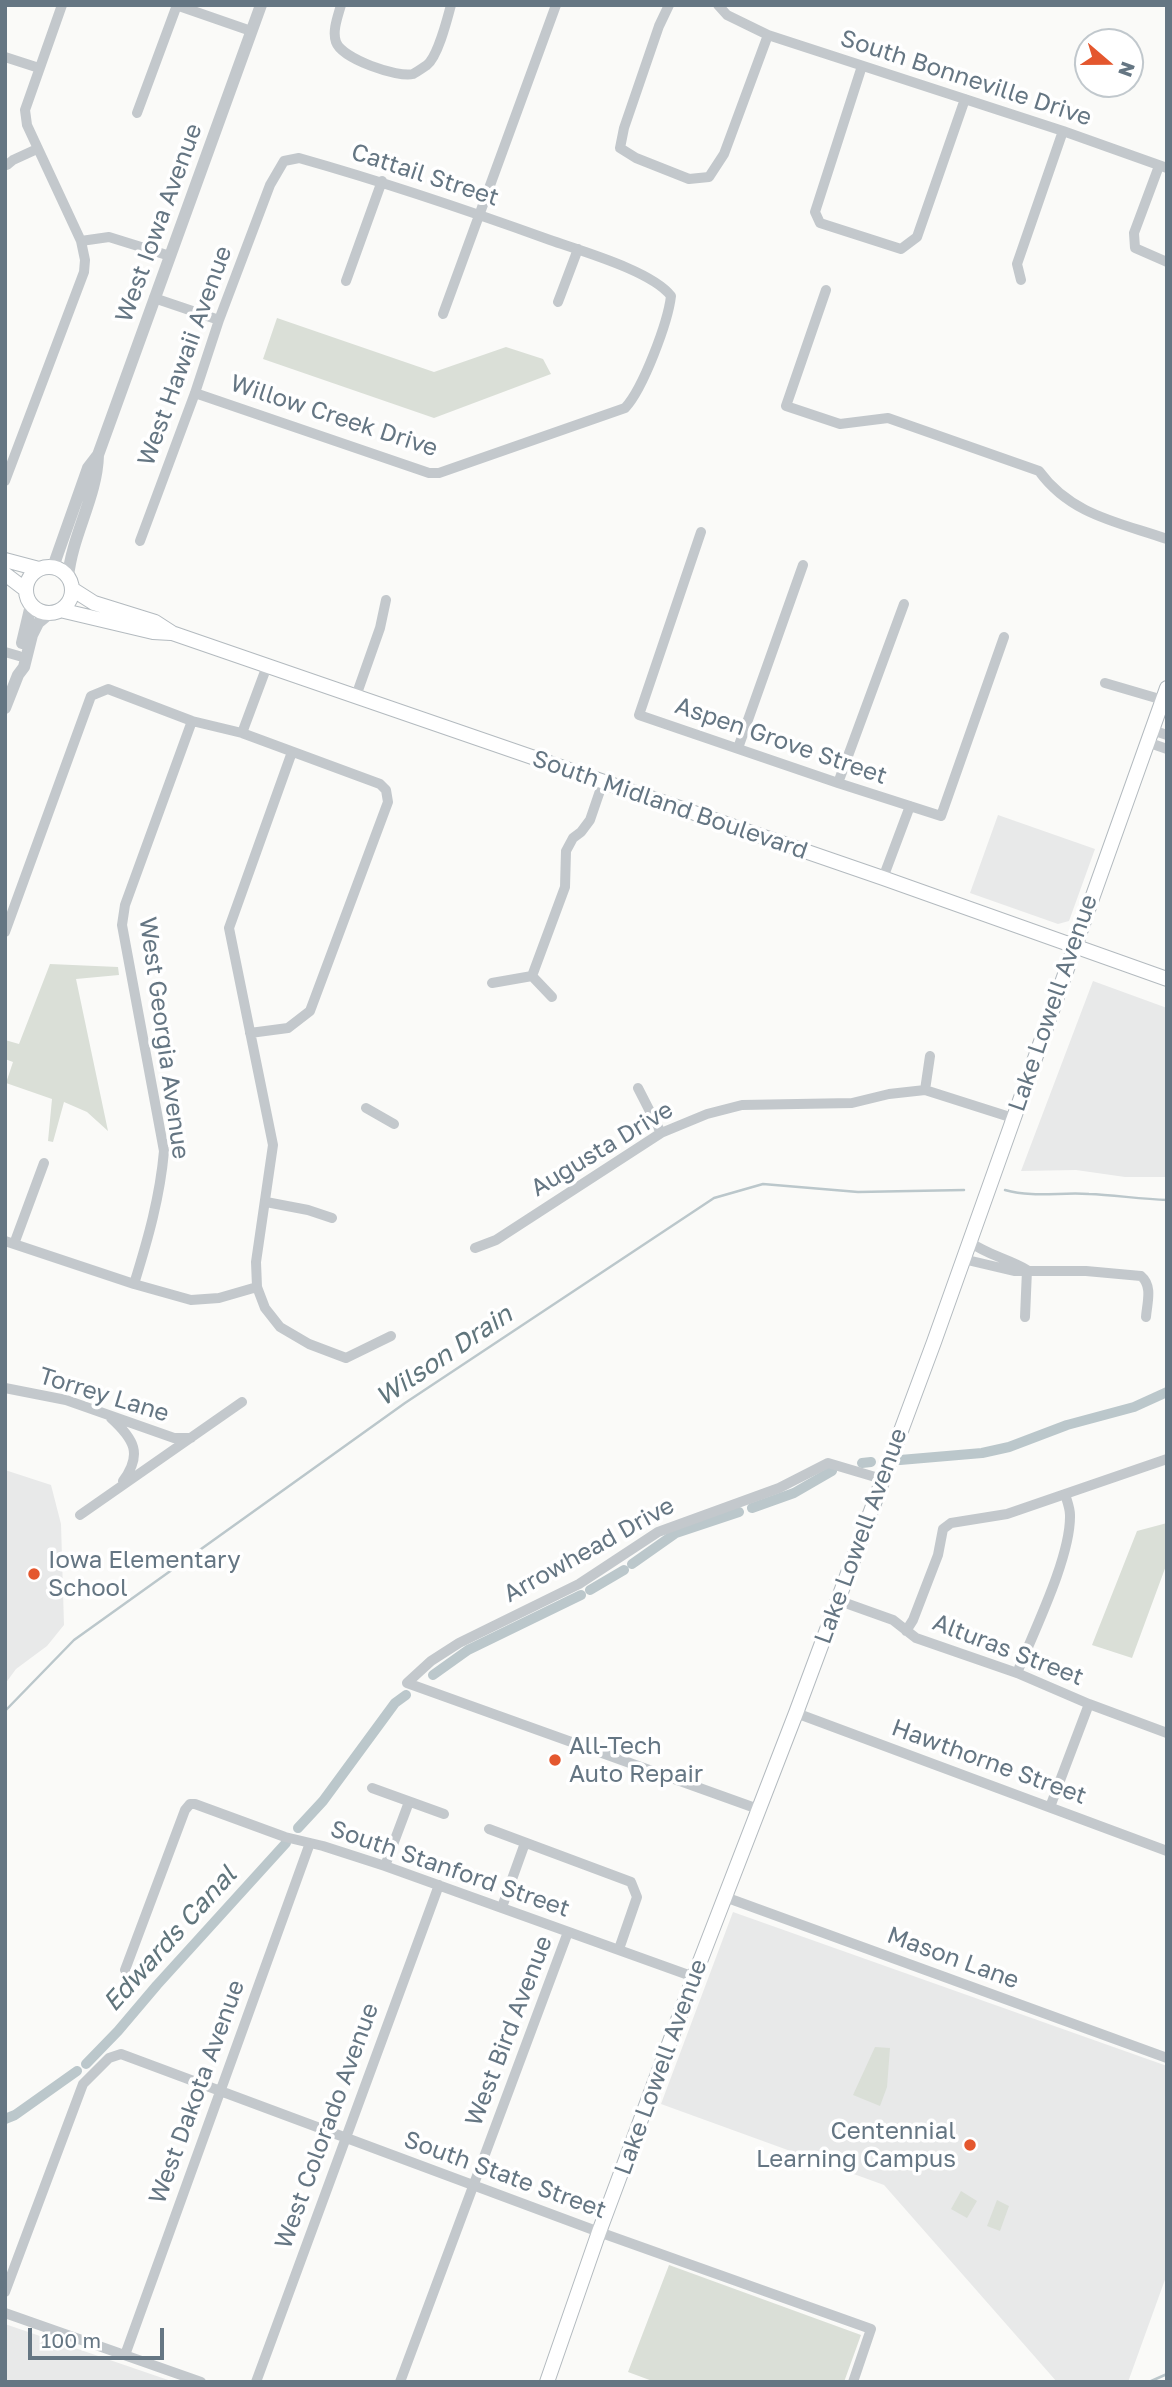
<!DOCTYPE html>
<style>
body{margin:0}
#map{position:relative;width:1172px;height:2387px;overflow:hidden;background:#fafaf8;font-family:"Golos Text",sans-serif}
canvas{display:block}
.frame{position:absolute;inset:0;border:7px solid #657683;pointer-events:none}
.north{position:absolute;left:1074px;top:28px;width:70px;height:70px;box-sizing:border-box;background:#fff;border:2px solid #c1c8cd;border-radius:50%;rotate:110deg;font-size:19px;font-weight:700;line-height:28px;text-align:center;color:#657683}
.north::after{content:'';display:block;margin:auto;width:24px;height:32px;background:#e4572e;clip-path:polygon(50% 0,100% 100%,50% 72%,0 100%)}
.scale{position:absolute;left:28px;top:2328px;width:136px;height:32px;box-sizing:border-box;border:4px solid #657683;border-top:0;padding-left:9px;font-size:21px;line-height:24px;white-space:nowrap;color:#657683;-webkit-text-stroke:5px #fff;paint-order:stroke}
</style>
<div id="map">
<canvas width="1172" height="2387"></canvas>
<div class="frame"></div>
<div class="north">N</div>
<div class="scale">100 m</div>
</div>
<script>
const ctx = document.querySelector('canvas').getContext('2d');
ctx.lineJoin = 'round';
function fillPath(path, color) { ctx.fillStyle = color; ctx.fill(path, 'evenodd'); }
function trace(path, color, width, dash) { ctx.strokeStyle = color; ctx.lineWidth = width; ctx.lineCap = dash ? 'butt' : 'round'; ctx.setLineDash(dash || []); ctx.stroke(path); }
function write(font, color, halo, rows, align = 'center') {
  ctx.font = font + ' "Golos Text",sans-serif'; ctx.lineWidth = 7; ctx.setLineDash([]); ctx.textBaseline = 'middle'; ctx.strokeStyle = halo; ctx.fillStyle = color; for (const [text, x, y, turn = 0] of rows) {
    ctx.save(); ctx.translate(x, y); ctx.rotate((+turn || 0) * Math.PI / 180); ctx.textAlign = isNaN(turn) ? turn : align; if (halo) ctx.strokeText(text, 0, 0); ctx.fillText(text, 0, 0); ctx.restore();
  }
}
fillPath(new Path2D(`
 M998 815 1095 849 1069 921 1058 924 970 893Z
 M1093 981 1167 1008V1177H1125L1076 1170 1021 1171Z
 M5 1470 51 1485 61 1524 64 1625 47 1646 16 1669 5 1684Z
 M733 1912 1167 2066V2274L1128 2382H1057L884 2185 661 2104Z
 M5 2324 174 2382H5Z`), '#e8e9e9');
fillPath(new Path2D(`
 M277 318 434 372 506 347 543 359 551 374 434 418 263 359Z
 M50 964 118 967 119 975 76 979 108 1131 87 1112 64 1102 53 1142 48 1141 52 1099 6 1083 13 1062 5 1059V1040L19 1044Z
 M1167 1523V1563L1132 1658 1092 1645 1137 1531Z
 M875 2047 890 2048 887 2087 880 2106 853 2095Z
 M961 2191 977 2201 967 2218 951 2209Z
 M997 2200 1009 2206 1000 2231 987 2226Z
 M669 2265 861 2335 844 2382H655L628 2372Z`), '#dadfd7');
trace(new Path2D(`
 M1005 1190C1033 1198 1060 1192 1089 1194 1114 1195 1140 1199 1167 1200
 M5 1711 74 1640 405 1403 714 1198 763 1184 858 1192 964 1190
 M1149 2382 1167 2374`), '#bbc7cb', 2.5);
trace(new Path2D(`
 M900 1460 982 1453 1009 1447 1067 1425 1134 1407 1167 1392
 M862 1463 871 1462
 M752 1508 794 1493 832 1471
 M632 1564 676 1533 739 1512
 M590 1590 624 1570
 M433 1675 468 1650 581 1595
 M298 1828 323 1801 395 1703 406 1695
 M86 2064 118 2031 157 1985 286 1843
 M5 2119 15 2115 77 2071`), '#bbc7cb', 10);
const secondary = new Path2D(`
 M5 560 39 569
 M26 590a23 23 0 1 1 46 0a23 23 0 1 1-46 0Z
 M5 574 26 590
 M72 589 94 603 155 622 172 633 883 878 1167 979
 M60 610 153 632 171 633
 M547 2382 599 2232 694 1977 796 1713 934 1342 1167 688`);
trace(secondary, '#b3babf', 16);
trace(new Path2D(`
 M176 5 251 31
 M341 5C338 16 332 31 336 42 342 59 398 78 413 74 417 72 424 67 427 65 438 56 447 20 451 5
 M669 5 659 26 624 128 620 148 636 158 689 179 709 177 724 154 768 35
 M718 5 727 15 768 35 1063 131 1167 168
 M5 57 39 68
 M862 66 815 212 820 223 901 249 917 237 965 99
 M137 113 177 5
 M7 165 13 160 37 149
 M1159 166 1134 233 1135 248 1167 262
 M81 241 109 237 170 256
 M1021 280 1017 264 1063 131
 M346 281 382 181
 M826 290 786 406 840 424 888 418 1039 471C1071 515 1118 522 1167 539
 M154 298 219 320
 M558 302 578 249
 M443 314 556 5
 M5 481 84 272 85 260 81 241 27 125 25 110 62 5
 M701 532 639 715 838 783 941 816 1004 637
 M140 541 195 393 219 320 270 185 284 161 299 158C384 182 467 210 550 240 581 251 652 271 671 296 668 322 643 389 625 408L439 473H429L195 393
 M5 652 19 656
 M1105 683 1163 700
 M356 696 380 628 386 600
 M1152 730 1167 735
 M242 733 267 666
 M1147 742 1167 749
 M738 748 803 565
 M292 752 229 928 273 1145 256 1262 257 1287 265 1308 280 1327 309 1344 346 1358 391 1336
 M838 783 904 604
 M883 878 910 806
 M5 932 91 696 108 689 192 721 242 733 380 784 386 790 388 802 310 1011 288 1028 250 1033
 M532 976 565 887 566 851 573 838 581 832 590 820 603 782
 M532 976 552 997
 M492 983 532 976
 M638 1088 661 1133
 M925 1090 930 1056
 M366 1108 394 1124
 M266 1202 308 1210 332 1218
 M5 1241 134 1284 191 1300 219 1298 257 1287
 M970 1242C987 1255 1009 1259 1027 1270
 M14 1244 44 1163
 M475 1248 496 1240 661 1133 707 1114 742 1105 852 1103 889 1094 925 1090 1013 1118
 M963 1259 1014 1271H1086L1141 1276C1153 1286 1147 1303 1146 1317
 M134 1284C148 1239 160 1197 164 1151L122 925 125 905 192 721
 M1025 1317 1027 1270
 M5 1388 66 1400 174 1438H191
 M111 1418C134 1439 143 1454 123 1481
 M80 1515 242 1402
 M837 1600 893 1620 916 1638 1017 1673 1089 1704 1167 1733
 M906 1631 913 1620 938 1555 943 1529 951 1523 1007 1514 1167 1459
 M1017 1673C1033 1633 1071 1557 1070 1515 1070 1508 1067 1501 1065 1494
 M796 1713 1167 1851
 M372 1788 444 1814
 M1050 1807 1089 1704
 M758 1809 407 1683 431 1661 459 1643 579 1584 658 1532 779 1488 828 1463 882 1479
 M489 1829 631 1882 637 1897 619 1949
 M385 1866 409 1802
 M725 1897 1167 2058
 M502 1907 525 1843
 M125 1970 185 1810 190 1804H195L285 1837 323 1846 385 1866 694 1977
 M5 2292 83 2084 109 2058 121 2054 599 2232 871 2329 853 2382
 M5 2313 201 2382
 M125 2355 310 1843
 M256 2382 439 1885
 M400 2382 568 1932`), '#c3c8cc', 10);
trace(new Path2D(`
 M53 567 88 468 98 455
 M68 577C72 535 97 497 98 455L261 5
 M22 643 31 605
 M5 708 18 675 24 667 32 635 38 623 50 613`), '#c3c8cc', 12);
trace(secondary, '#fff', 14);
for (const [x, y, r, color] of [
 [34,1574,7,"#e4572e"],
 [555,1760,7,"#e4572e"],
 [970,2145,7,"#e4572e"]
]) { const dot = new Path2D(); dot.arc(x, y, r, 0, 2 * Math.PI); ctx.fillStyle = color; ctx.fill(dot); trace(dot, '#fff', 2.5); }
write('24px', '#657683', '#fff', [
 ["South Bonneville Drive",966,78,18],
 ["Cattail Street",425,175,18],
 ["West Iowa Avenue",159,223,-70],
 ["West Hawaii Avenue",185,356,-70],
 ["Willow Creek Drive",334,416,18],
 ["Aspen Grove Street",781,741,19],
 ["South Midland Boulevard",670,805,19],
 ["Lake Lowell Avenue",1053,1003,-71],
 ["West Georgia Avenue",164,1038,82],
 ["Augusta Drive",602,1149,-31],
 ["Torrey Lane",104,1395,17],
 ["Lake Lowell Avenue",861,1536,-70],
 ["Arrowhead Drive",589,1550,-29],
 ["Alturas Street",1008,1650,21],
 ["Hawthorne Street",989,1762,20],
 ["South Stanford Street",450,1869,19],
 ["Mason Lane",953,1958,20],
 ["West Bird Avenue",509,2031,-69],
 ["Lake Lowell Avenue",661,2067,-70],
 ["West Dakota Avenue",197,2092,-70],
 ["West Colorado Avenue",327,2126,-70],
 ["South State Street",505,2175,20]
]);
write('24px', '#657683', '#fff', [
 ["Iowa Elementary",48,1560],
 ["School",48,1588],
 ["All-Tech",569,1746],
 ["Auto Repair",569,1774],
 ["Centennial",956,2131,"right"],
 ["Learning Campus",956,2159,"right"]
], 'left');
write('italic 26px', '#60757c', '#fff', [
 ["Wilson Drain",444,1356,-34],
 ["Edwards Canal",170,1939,-48]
]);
</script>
